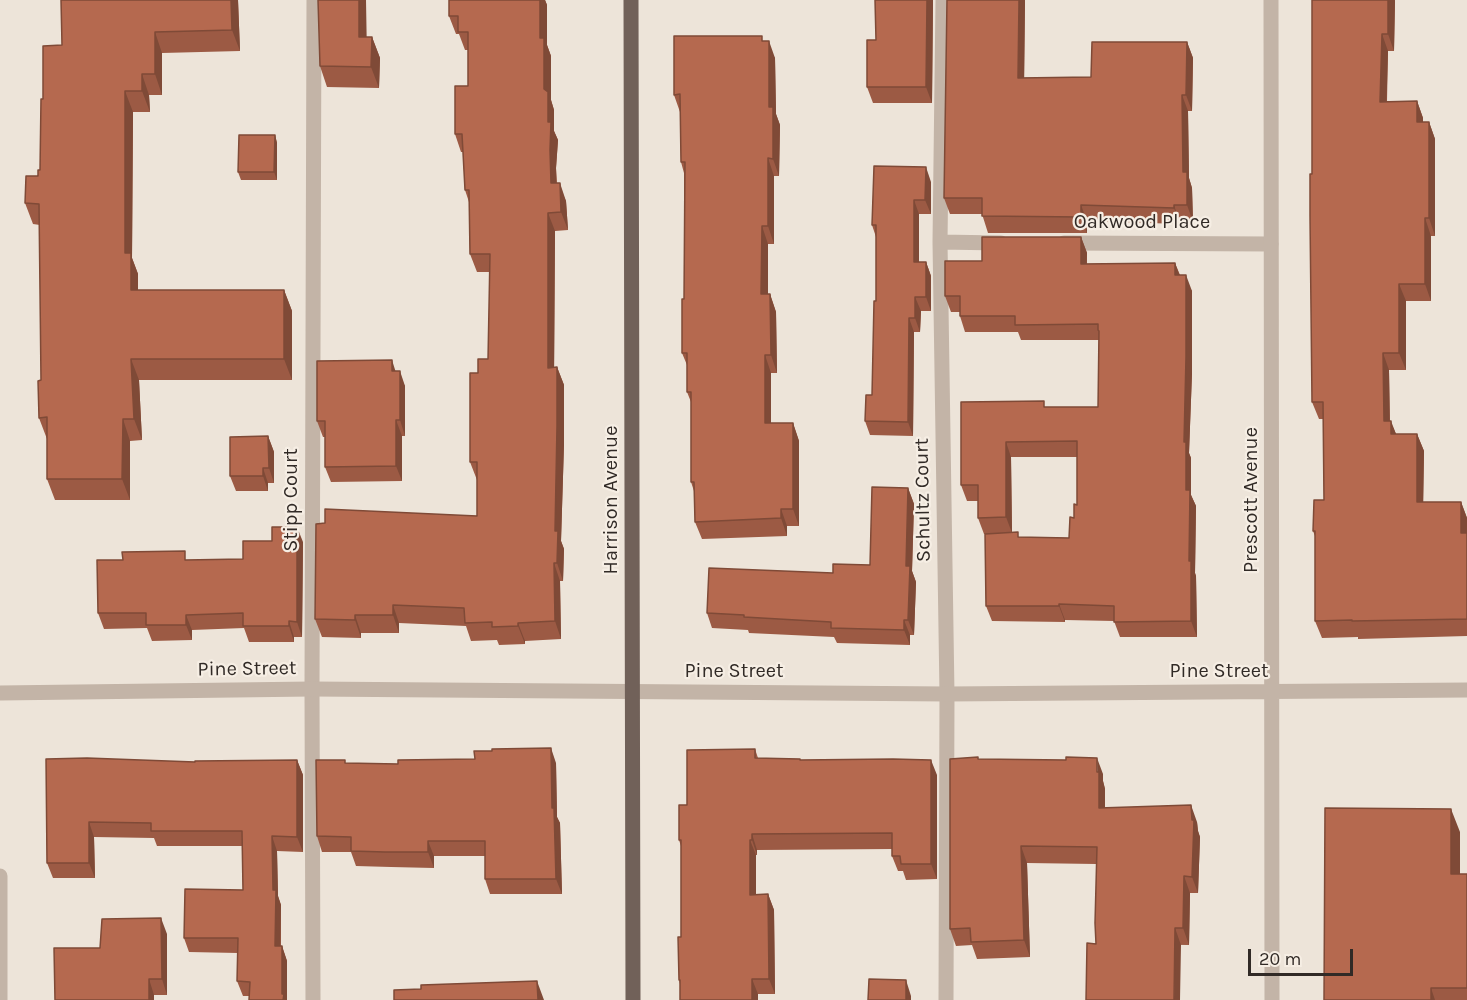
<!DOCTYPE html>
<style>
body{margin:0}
#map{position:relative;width:1467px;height:1000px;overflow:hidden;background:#ede4d9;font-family:Karla,sans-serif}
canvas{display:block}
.scale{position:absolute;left:1248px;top:949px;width:105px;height:27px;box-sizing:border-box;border:3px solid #312a26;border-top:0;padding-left:8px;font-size:18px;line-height:21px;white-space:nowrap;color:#312a26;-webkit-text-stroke:4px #f6eee4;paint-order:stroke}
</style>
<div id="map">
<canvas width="1467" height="1000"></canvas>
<div class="scale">20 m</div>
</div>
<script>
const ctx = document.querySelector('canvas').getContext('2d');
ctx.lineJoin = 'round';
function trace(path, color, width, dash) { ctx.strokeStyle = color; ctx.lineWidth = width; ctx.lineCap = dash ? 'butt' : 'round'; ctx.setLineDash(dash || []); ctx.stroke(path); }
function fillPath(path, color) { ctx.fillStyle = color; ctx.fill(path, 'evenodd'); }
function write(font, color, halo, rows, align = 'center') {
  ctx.font = font + ' Karla,sans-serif'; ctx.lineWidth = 4.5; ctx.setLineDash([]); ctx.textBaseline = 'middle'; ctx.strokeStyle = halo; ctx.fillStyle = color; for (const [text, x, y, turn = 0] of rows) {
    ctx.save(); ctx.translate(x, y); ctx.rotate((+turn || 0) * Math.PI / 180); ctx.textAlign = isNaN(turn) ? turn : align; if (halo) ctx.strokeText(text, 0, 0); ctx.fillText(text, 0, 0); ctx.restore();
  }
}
trace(new Path2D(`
 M943 0 940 242 947 694 946 1000
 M940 242 1001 243
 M1064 243 1271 244
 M313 1000 312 689 314 0`), '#c3b4a7', 15);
trace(new Path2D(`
 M1271 0 1272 1000
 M0 693 312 689 947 694 1467 690
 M0 876V1000`), '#c3b4a7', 15);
trace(new Path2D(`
 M631 0 633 1000`), '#716159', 15);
fillPath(new Path2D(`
 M61 0H238L240 51 162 53V95H149L150 112H133L132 258 138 274V290H284L292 311V380H139L142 440 130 441V500H55L47 479V439L39 418 41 380 40 225 33 224 25 203 40 170 43 99 62 45Z
 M449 0H545L547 5V45L551 56V100L554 110V131L558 140 556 168 557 183 566 201 568 230 555 231 554 367H557L564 385V444L561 541 564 549 563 581H560L561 639 525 641V644L499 645 497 640 471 641 466 626 399 623V633H361V638L322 637 315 619 477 516V480L470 462 478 373 488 359 490 272H477L470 254 469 202 465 190 463 152H461L455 134 468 86V50H465L459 34H456L449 16Z
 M875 0H933L932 103H873L867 87 876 40Z
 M1025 0 1024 78 1091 77 1187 42 1193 58 1192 111H1188L1189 178 1192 188 1193 222 1179 221 1180 224 1087 221V233H988L982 214H950L944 198Z
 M1395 0 1394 51H1388L1387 101H1417L1423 118V122H1429L1435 139V236H1431V301H1406V370H1389L1390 421 1396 434H1417L1424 451 1423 502H1461L1467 518V636L1358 639V637L1322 638 1315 621V536L1313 531 1324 500 1323 419H1319L1312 402V174Z
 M367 37H372L380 58 379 88 327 87 320 66Z
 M763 41 775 58 776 114 780 125 779 176H774V244H768V294H770L776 312 777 373H771V423H793L799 441V526H787V536L702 539 695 522 694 491 691 482V402L687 392V365L682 353 684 299V173L681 162 680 112 674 95Z
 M275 135 277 143V180H241L238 172Z
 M931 182V214H919V262H926L931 276V311H921L920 332H914L913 436 870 435 865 421 872 395 876 301V237L872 225Z
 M1081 237 1087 253V264L1175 263 1180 275 1192 291V373L1189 453 1191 458V495L1196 506 1195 573 1196 576 1197 637H1120L1114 621 1065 620V622L992 621 986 606 985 534H984L978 518V501H967L961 485V402L1046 407H1098L1099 340H1021L1018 332H965L960 316V312H951L945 296 982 261ZM1011 457H1077V505L1069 538 1019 537 1012 533Z
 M396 371 405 386V436H402V481L331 482 325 467V437H323L317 421Z
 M268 436 274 452V483H268V491H236L230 476Z
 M908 488 914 504 912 571 916 582 914 635H910V645L837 643 834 637 749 633 748 630 712 628 707 613 833 573 870 565Z
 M303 542 302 637H294V642H249L244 628 192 630V640L152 641 147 628 104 629 98 613 188 560 243 559Z
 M755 749 758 758 800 760 937 775V879L906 880 903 871H898L892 856V849L757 850V855H756V895L768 894 774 910 775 994H758L680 984 679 980 681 937V846L679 840 687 805Z
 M46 759 195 762 297 760 303 775V852L277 851 278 896 281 905V946H282L287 961 249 996H243L237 981 238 953 189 952 184 938 243 890 242 846H157L154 838 94 837 95 878H53L47 863Z
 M979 759 1103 774V781L1105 789V808L1197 822 1198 831 1200 837 1198 893H1190L1189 945 1096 944V864L1027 863 1030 957 977 959 972 945 956 946 950 929Z
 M346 763 398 764 556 763 557 817 560 823 562 894H490L485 879V856H434V868L391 867 356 866 351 852H322L317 836Z
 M1460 832V874H1467V1000H1324Z
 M167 934V995H154V1000H55Z`), '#9c5a44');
fillPath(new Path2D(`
 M231 0H238L240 51 232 30Z
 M359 0H366L367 58 359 37Z
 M540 0H545L547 5V45L551 56V100L554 110V131L558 140 556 168 557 201 551 183 548 122 544 89 540 38Z
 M927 0H933L932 103 926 87Z
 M1019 0H1025L1024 94 1018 78Z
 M1388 0H1395L1394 51 1388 34Z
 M155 32 162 53V95L155 74Z
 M1382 34 1388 51 1386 119 1380 102Z
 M372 37 380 58 379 88 371 67Z
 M769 41 775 58 776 114 780 125 779 176 773 159 769 107Z
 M1187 42 1193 58 1192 111 1186 95Z
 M142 74 149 95 150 112 142 91Z
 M125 91 133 112 132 258 138 274V311L131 290 125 253Z
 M1182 95 1188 111 1189 178 1192 188 1193 222 1187 205 1183 172Z
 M1417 101 1423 118V139L1417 122Z
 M1429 122 1435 139V236L1429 218Z
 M275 135 277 143V180L274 172Z
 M768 158 774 176V244L768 226Z
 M926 167 931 182V214L925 200Z
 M560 183 566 201 568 230 561 212Z
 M914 200 919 214V276L914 262Z
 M1081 205 1087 221V233L1081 217Z
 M1174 205 1179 221 1180 224 1174 208Z
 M548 213 555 231 554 386 548 368Z
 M1425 218 1431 236V301L1425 284Z
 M762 226 768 244V312L761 294Z
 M1081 237 1087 253 1086 279 1081 264Z
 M926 262 931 276V311L926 297Z
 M1175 263 1181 279 1175 275Z
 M1186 275 1192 291V373L1189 453 1191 458V495L1196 506 1195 573 1196 576 1197 637 1191 621 1184 442Z
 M1399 284 1406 301V370L1399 353Z
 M284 290 292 311V380L284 359Z
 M770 294 776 312 777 373 771 355Z
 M915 297 921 311 920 332 915 318Z
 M909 318 914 332 913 436 908 422Z
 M1383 353 1389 370 1390 439 1384 421Z
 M765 355 771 373V441L765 423Z
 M131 359 139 380 142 440 134 419Z
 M392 360 397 376 392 371Z
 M557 367 564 385V444L561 541 564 549 563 581 557 563 555 531Z
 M400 371 405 386V436L400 420Z
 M123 419 130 441V500L122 479Z
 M396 420 402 436V481L396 466Z
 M1391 421 1398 439 1391 434Z
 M793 423 799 441V526L793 509Z
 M1417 434 1424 451 1423 519 1417 502Z
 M268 436 274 452V483L269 468Z
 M1006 442 1011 457 1012 533 1006 517Z
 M263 468 268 483V491L263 476Z
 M908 488 914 504 912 571 916 582 914 635 908 620 906 566Z
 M1461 502 1467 518V549L1461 533Z
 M781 509 787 526V536L781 518Z
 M297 527 303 542 302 637 297 622Z
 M554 563 560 581 561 639 555 621Z
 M1059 604 1065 620V622L1059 606Z
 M393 605 399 623V633L393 615Z
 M186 615 192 630V640L186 625Z
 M355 615 361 633V638L355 620Z
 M904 620 910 635V645L904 630Z
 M289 621 294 637V642L289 626Z
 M518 623 525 641V644L518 626Z
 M551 748 556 763 557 817 560 823 562 894 556 879 552 808Z
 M1097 758 1103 774V781L1105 789V825L1099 808Z
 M297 760 303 775V852L297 837Z
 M931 760 937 775V879L931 864Z
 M1191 805 1197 822 1198 831 1200 837 1198 893 1192 877Z
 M1451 809 1460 832V898L1451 874Z
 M89 822 94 837 95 878 89 863Z
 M752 834 757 850V855L752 840Z
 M272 836 277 851 278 896 281 905 280 961 275 946 273 890Z
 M750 840 756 855V910L750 895Z
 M428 841 434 856V868L428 852Z
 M1021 846 1027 863 1030 957 1024 940Z
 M1184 876 1190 893 1189 945 1183 928Z
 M768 894 774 910 775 994 769 979Z
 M161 918 167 934V995L162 979Z
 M1175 928 1181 945 1180 1000H1174Z
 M282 946 287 961V1000H283L282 994Z
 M149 979 154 995V1000H149Z
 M752 979 758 994V1000H752Z
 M906 980 911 996V1000H906Z
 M537 981 544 1000H538Z
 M1431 988 1435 1000H1431Z`), '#7f4a37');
const building = new Path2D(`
 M61 0H231L232 30 155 32V74H142V91H125V253H131V290H284V359H131L134 419H123L122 479H47V417L39 418 38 381 41 380 39 204 25 203 26 176H38V170H40L41 99H43V46L62 45Z
 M318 0H359V37H372L371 67 320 66Z
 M449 0H540V38H544V89L548 92V122H551L550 150 551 183H560L561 212 548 213V368L557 367V426L555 531H558L557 563H554L555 621 518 623V626L492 627V622L465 623 464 608 393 605V615H355V620L315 619 316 524 325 523V509L477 516V462H470V373H478V359H488L490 254H470L469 190H465L462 134H455V86H468V32H458V16H449Z
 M875 0H927L926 87H867V40H876Z
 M947 0H1019L1018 78 1091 77 1092 42H1187L1186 95H1182L1183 172H1187V205H1174V208L1081 205V217L982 216V198H944Z
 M1312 0H1388V34H1382L1380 102 1417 101V122H1429V218H1425V284H1399V353H1383L1384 421H1391V434H1417V502H1461V533H1467V619L1352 621V620L1315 621V531H1313L1314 500H1324L1323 402H1312L1310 216V174H1312Z
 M674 36H762V41H769V107H773V159L768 158V226H762L761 294H770L771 355H765V423H793V509H781V518L695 522 694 482H691V392H687V353H682V299H684L685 162H681L680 94 674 95Z
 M239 135H275L274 172H238Z
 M874 166 926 167 925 200H914V262H926V297H915V318H909L908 422 865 421 866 395H872L874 301H876V225H872Z
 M982 237H1081V264L1175 263V275H1186V357L1184 442H1186V490H1190L1189 561H1191V621L1114 622V606L1059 604V606H986L985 534 1018 532V537L1069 538 1070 517 1074 518V504L1077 505V441L1006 442V517L978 518V485H961V402L1044 401V407H1098L1099 331 1098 330V324L1015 325V316H960V296H945V261H982Z
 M392 360V371H400V420H396V466L325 467V421H317V361Z
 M268 436 269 468H263V476H230V437Z
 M872 487 908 488 906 566H910L908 620H904V630L831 628V622L744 617V615L707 613 709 568 833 573V564L870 565Z
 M272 527H297V622L289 621V626H243V613L186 615V625H146V613H98L97 560H123L122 552 185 551V560L243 559V541H272Z
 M551 748 552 808H554L556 879H485V841H428V852H385L351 851V837L317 836 316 760H345V763L398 764V760L475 759 474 751H492V749Z
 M755 749V758L800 759V760L893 759 931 760V864H901L900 856H892V833L752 834V840H750V895L768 894 769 979H752V1000H680V980H679L678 937H681V840H679V805H687V750Z
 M978 757V759L1066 760V757L1097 758V772H1099V808L1191 805 1192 820H1194L1192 877 1184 876 1183 928H1175L1174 1000H1086L1087 943 1096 944 1095 923 1097 847 1021 846 1024 940 971 942 970 928 950 929V759Z
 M87 758 195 762V761L297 760V837L272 836 273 890H276L275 946H282V994H284L283 1000H249L250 982 237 981 238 938H184L185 889 243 890 242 831H151V823L89 822V863H47L46 759Z
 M1325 808 1451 809V874H1467V988H1431V1000H1324Z
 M161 918 162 979H149V1000H55L54 948H100L102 919Z
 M869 979 906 980V1000H868Z
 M537 981 538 1000H394V990L421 989V985Z`);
fillPath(building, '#b5694f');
trace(building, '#7f4a37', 1.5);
write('20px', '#312a26', '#f6eee4', [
 ["Oakwood Place",1142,222],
 ["Stipp Court",291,500,-90],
 ["Harrison Avenue",611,500,-90],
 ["Schultz Court",923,500,-91],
 ["Prescott Avenue",1251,500,-90],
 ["Pine Street",247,669,-1],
 ["Pine Street",734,671],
 ["Pine Street",1219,671]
]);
</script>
